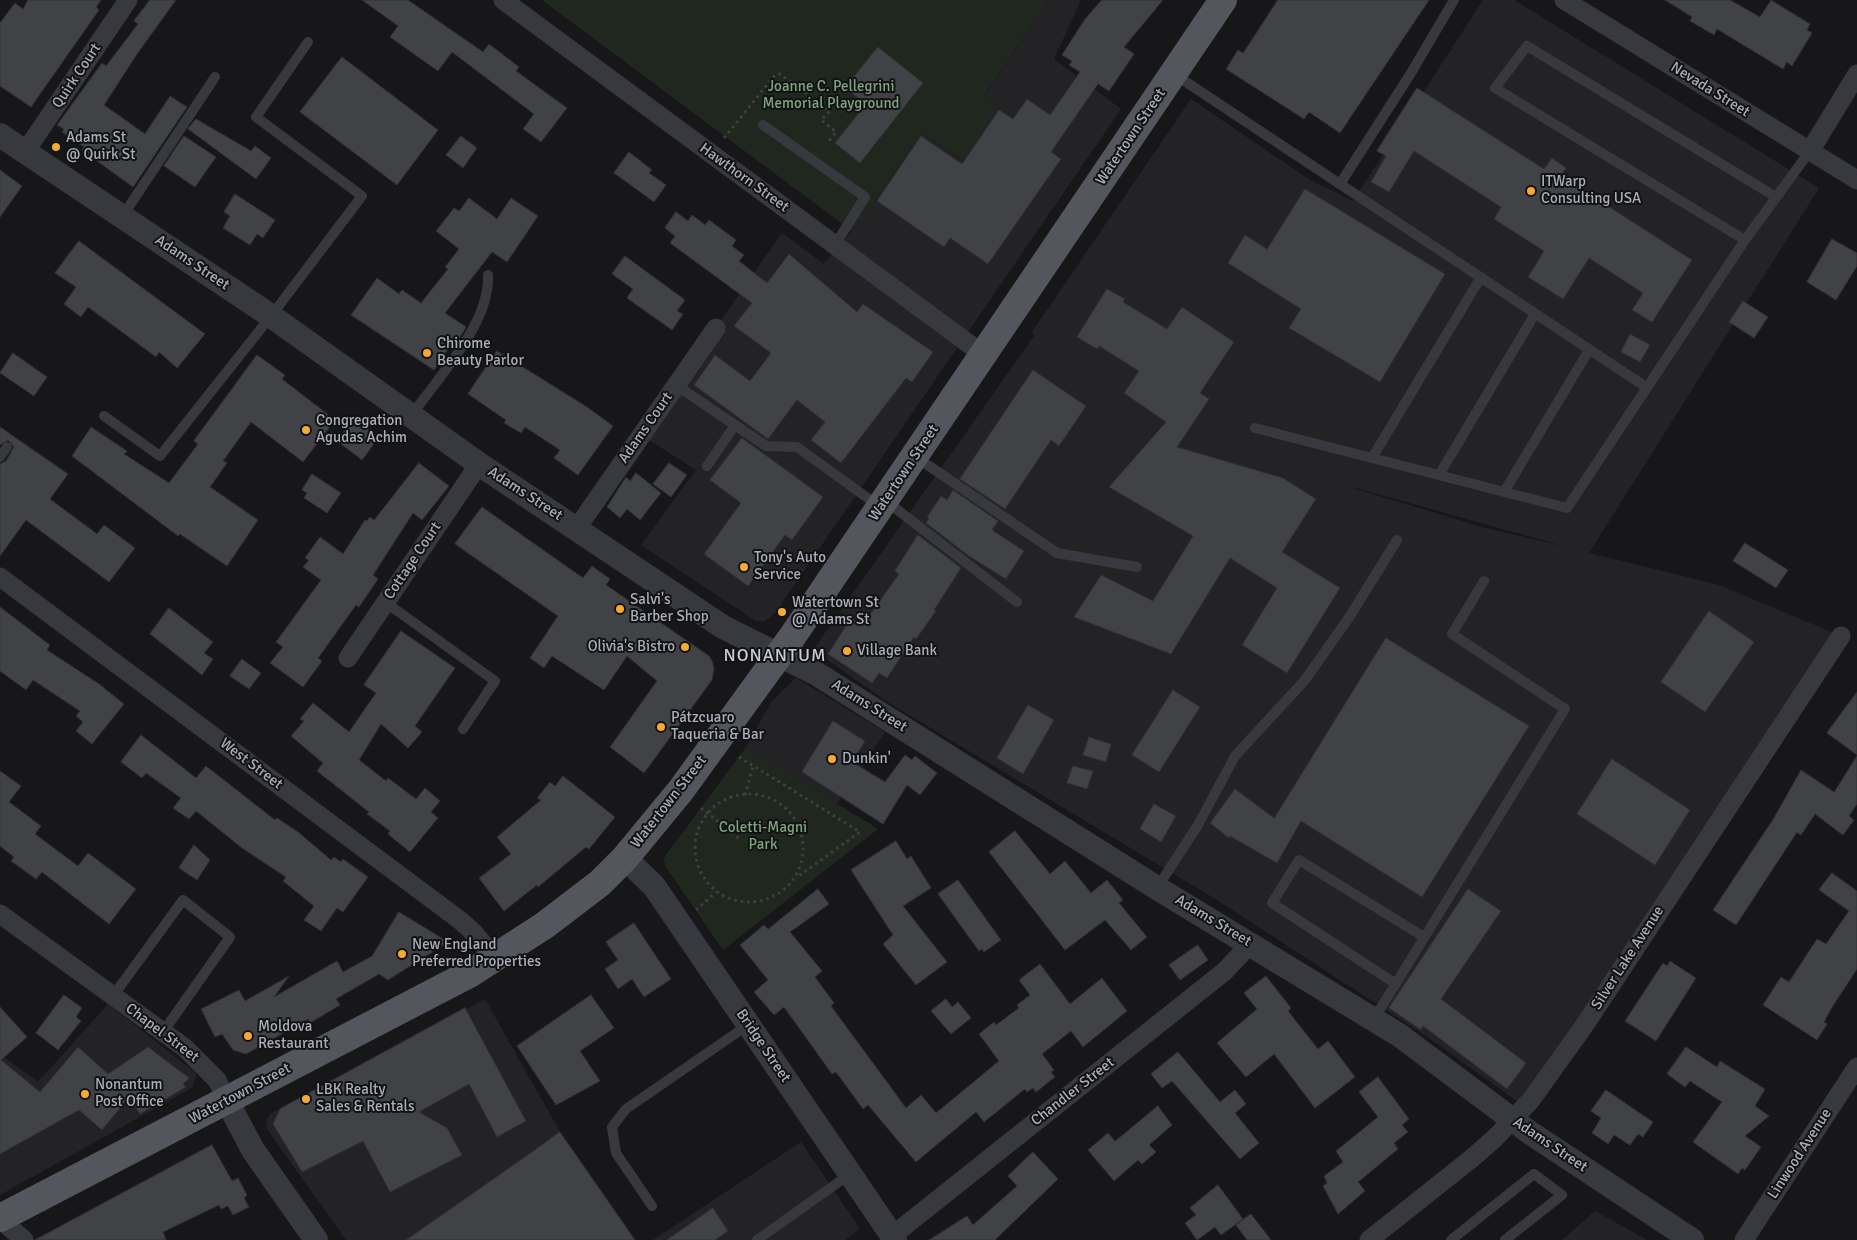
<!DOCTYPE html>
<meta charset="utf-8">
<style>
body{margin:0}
canvas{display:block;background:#171719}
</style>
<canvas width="1857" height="1240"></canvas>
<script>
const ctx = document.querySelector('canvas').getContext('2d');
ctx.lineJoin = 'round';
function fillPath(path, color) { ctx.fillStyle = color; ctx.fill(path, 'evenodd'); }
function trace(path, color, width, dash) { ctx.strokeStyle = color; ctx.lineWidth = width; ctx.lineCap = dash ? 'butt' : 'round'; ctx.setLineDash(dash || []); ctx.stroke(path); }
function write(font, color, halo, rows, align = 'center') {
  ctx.font = font + ' Signika,sans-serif'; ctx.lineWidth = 4; ctx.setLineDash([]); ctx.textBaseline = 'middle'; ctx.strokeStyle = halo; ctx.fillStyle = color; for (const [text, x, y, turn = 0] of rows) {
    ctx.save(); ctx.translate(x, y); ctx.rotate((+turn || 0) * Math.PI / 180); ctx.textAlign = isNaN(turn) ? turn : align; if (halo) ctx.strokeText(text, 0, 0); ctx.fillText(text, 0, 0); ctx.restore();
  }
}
fillPath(new Path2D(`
 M1048 0H1081L1054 59 1121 109 775 613 765 621H756L641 545 696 470 641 435 782 233 824 264 852 231 923 134 960 159 999 108 984 97Z
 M1483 0H1514L1819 188 1589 553 1719 585 1841 636 1525 1107 1429 1038 1217 900 889 703 813 650 1034 336 1032 332 1191 99 1310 180 1353 201ZM1356 489V488L1567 547 1482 527Z
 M796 678 885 732 837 804 746 747 772 701Z
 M485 999 559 1130 630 1240H346L267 1129 266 1121 270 1114Z
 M108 1004 197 1074 192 1088 0 1195V1054L38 1082Z
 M801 1142 860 1229 845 1240H653Z
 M1595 1211 1647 1240H1562Z`), '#232326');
fillPath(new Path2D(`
 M542 0H1048L984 96 999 108 961 159 923 134 852 231Z
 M746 747 878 829 723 950 666 867 663 859Z`), '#1f271f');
const building = new Path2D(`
 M28 0H101L96 7 99 10 31 107 0 86V23L15 3 23 9Z
 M150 0H176L137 54 104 105 145 134 170 96 187 107 133 187 82 150 84 147 62 132 64 129 57 125 102 63 106 66 138 24 134 21Z
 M362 0H408L483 52 489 44 519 67 516 71 567 108 541 142 523 129 534 114 452 52 438 71 390 37 398 26Z
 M1102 0H1163L1124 47 1134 54 1109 91 1098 84 1051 152 1061 159 988 264 950 238 944 247 877 201 921 136 962 164 999 110 1013 119 1027 99 1050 115 1080 72 1069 65 1072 61 1062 55 1085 19Z
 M1278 0H1429L1340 133 1309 112 1304 119 1226 69 1238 50 1243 53Z
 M1665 0H1730L1760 17 1771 0 1810 24 1807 30 1812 33 1792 66 1787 62 1783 69 1717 29 1714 35 1690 21 1692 17Z
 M878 47 923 83 860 163 835 143 866 104 845 88Z
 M342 57 438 130 397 185 300 112Z
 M1417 88 1544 169 1552 158 1566 168 1561 176 1692 260 1652 322 1632 310 1643 293 1589 258 1563 299 1528 277 1544 251 1494 219 1501 207 1414 151 1389 192 1371 182 1386 156 1377 151Z
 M196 119 251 151 255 146 271 158 256 179 188 129Z
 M184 136 216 157 195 187 164 166Z
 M461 136 477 148 463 168 446 155Z
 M629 152 652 170 649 173 666 185 654 202 614 173Z
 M0 170 22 186 0 217Z
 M1305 189 1445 274 1380 382 1289 328 1301 309 1228 263 1245 235 1267 249Z
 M235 194 275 220 263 238 257 234 250 245 223 228 230 216 224 212Z
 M469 198 497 219 511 198 538 216 507 262 492 252 445 313 466 327 456 344 453 342 434 370 351 315 377 278 399 294 402 290 421 303 448 269 445 267 459 249 436 231 454 208 459 211Z
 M676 212 688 221 692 215 705 225 709 220 736 240 732 246 744 255 739 261 767 283 789 254 857 312 863 304 933 352 912 382 906 378 841 463 811 440 825 422 797 400 768 439 694 385 715 355 750 381 771 353 734 326 752 303 670 243 675 236 665 228Z
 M1832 239 1857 253V266L1836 300 1807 282Z
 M79 241 205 334 177 368 159 352 156 357 88 307 81 317 64 304 76 287 55 273Z
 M625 256 685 300 677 311 683 314 672 330 627 298 633 289 612 274Z
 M1107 289 1125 299 1123 302 1167 329 1182 307 1234 342 1200 393 1209 399 1177 447 1283 478 1316 499 1282 552 1340 588 1287 673 1242 645 1277 588 1230 558 1171 654 1074 617 1101 575 1153 601 1193 536 1109 487 1166 422 1124 393 1139 371 1099 346 1097 349 1077 337Z
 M1743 301 1768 317 1754 338 1729 322Z
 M1630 334 1650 345 1640 362 1621 352Z
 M497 351 587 407 613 426 578 475 554 458 560 450 525 427 521 433 504 423 506 420 468 394Z
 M13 353 47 377 34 396 0 373Z
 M257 355 285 375 282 379 335 420 303 462 251 422 223 461 227 463 210 487 258 520 227 566 180 534 178 536 72 456 91 427 127 451 124 454 169 483 198 444 194 441Z
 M1033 370 1086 406 1059 446 1051 440 1005 509 960 479Z
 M354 418 379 437 362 460 337 441Z
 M0 427 68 474 50 499 97 534 104 525 135 548 109 582 26 520 0 556V464L6 461 14 447 8 440 0 445Z
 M742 438 823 497 792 540 785 535 748 586 704 554 741 503 710 480Z
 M419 463 449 486 422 520 413 513 373 575 378 579 359 607 356 605 318 658 322 661 303 687 270 663 283 647 276 642 321 580 303 567 309 560 305 558 320 537 343 554 365 520 367 521 370 517 374 520Z
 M669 463 687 475 671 497 653 484Z
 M636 473 661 493 640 520 627 509 620 518 607 507 626 477 630 481Z
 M312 474 341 493 327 513 304 498 307 493 302 490Z
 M953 490 998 521 992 530 1024 551 1006 579 969 556 926 523 929 518 927 517 941 496 947 500Z
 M482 507 583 578 592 566 610 579 606 585 709 656 712 661 714 668 712 680 644 773 610 747 657 681 627 656 604 690 552 656 544 668 530 658 558 616 455 544Z
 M918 535 961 568 934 610 936 611 916 639 914 637 887 678 879 673 872 683 828 654 851 618 862 626 899 574 895 571Z
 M1745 543 1788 570 1776 588 1733 561Z
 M0 607 50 645 47 650 99 684 124 704 92 744 76 731 83 722 76 716 80 711 33 680 26 690 0 671Z
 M169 608 213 642 204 653 213 659 202 675 150 634Z
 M1709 611 1754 642 1705 712 1661 682Z
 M401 631 455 668 415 726 422 732 408 748 381 724 359 760 386 781 388 778 416 799 425 788 440 801 431 812 438 818 410 852 388 834 390 831 367 814 369 812 317 771 323 763 291 736 304 721 300 719 313 703 349 732 376 693 364 685Z
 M1386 638 1529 726 1422 897 1301 821 1277 863 1230 836 1229 838 1210 823 1235 789 1274 818Z
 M242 659 261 673 249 689 230 676Z
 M1173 690 1200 707 1159 772 1132 755Z
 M1857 692V755L1827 733Z
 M1028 705 1054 720 1023 774 997 758Z
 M833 721 865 741 852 762 885 782 905 755 912 760 915 756 937 773 920 795 907 785 883 824 802 772Z
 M141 735 196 778 206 766 275 820 277 818 298 832 331 860 334 857 341 862 343 859 368 877 343 912 337 908 321 931 304 920 314 906 283 881 286 877 242 848 196 811 189 819 173 808 181 798 146 773 142 778 121 762Z
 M1089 737 1111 744 1106 762 1083 755Z
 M1857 756V804L1849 816 1854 820 1843 835 1815 814 1801 835 1797 832 1736 925 1713 910 1774 818 1801 770 1834 792Z
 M1612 759 1690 810 1655 865 1577 814Z
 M1073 766 1093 771 1087 789 1067 783Z
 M0 771 21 786 9 802 41 826 35 834 78 866 88 853 136 889 109 924 42 872 36 879 11 861 14 857 0 846Z
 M563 776 615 817 589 849 586 847 538 887 537 885 504 911 479 878 511 854 497 837 541 800 537 798 550 782 555 786Z
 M1154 804 1176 816 1161 842 1140 829Z
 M1015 831 1050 874 1065 861 1091 893 1107 880 1123 900 1119 903 1147 937 1131 950 1105 920 1065 950 989 852Z
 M896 841 907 859 911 856 931 888 903 906 947 962 916 985 883 944 893 935 851 870Z
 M194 845 210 860 197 880 179 868Z
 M1832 873 1857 891V969L1831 1009 1824 1022 1827 1024 1817 1040 1763 1005 1781 977 1789 982 1817 939 1826 944 1849 911 1819 890Z
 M958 880 1001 940 984 952 982 949 979 951 938 894Z
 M818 889 829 904 790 932 822 971 815 977 834 1003 831 1006 906 1108 921 1095 936 1113 999 1061 979 1034 994 1022 996 1025 1019 1008 1017 1005 1030 995 1019 980 1040 964 1070 1004 1102 978 1127 1011 1083 1047 1071 1031 1042 1054 1054 1070 1051 1072 1055 1077 1036 1092 1033 1088 1027 1092 1025 1089 984 1122 976 1112 916 1162 868 1105 863 1109 836 1072 832 1074 784 1007 774 1015 754 992 768 980 740 945 764 925 768 929Z
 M1468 889 1501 911 1441 999 1526 1063 1507 1089 1423 1026 1421 1030 1389 1008Z
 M399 912 448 942 388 980 379 974 336 999 340 1005 310 1023 308 1019 246 1054 233 1050 222 1034 215 1037 201 1009 239 990 245 1001 289 976 274 997 337 961 343 972 372 956Z
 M634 923 671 979 644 997 632 979 618 989 605 969 618 960 606 942Z
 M1198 945 1208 960 1180 980 1169 965Z
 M1670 961 1696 978 1656 1041 1625 1021 1663 963 1667 966Z
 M1266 976 1291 1008 1288 1011 1318 1049 1328 1041 1355 1077 1315 1108 1274 1054 1246 1077 1217 1043 1257 1009 1244 993Z
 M64 995 82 1008 76 1017 81 1021 58 1050 36 1033Z
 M591 995 614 1028 580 1051 600 1081 556 1105 517 1046Z
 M946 999 952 1007 958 1002 971 1018 951 1034 931 1011Z
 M0 1007 27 1037 1 1060 40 1092 78 1047 108 1074 148 1047 189 1078 183 1084 186 1087 140 1114 129 1097 102 1130 79 1110 0 1154Z
 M465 1008 526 1121 497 1137 469 1084 419 1112 447 1128 462 1155 390 1192 363 1141 302 1172 273 1124 280 1109Z
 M1686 1047 1717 1067 1720 1061 1765 1089 1755 1106 1769 1116 1745 1136 1761 1147 1745 1170 1742 1168 1738 1174 1693 1142 1722 1102 1690 1081 1685 1087 1667 1074Z
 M1178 1052 1220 1102 1235 1090 1246 1104 1235 1113 1259 1143 1240 1159 1172 1081 1162 1088 1151 1074Z
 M1378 1077 1409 1119 1402 1125 1408 1132 1394 1143 1398 1149 1358 1182 1365 1191 1338 1214 1323 1186 1327 1183 1324 1176 1343 1162 1336 1151 1378 1117 1359 1092Z
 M1606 1090 1653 1122 1643 1137 1638 1134 1630 1145 1614 1135 1608 1144 1592 1133 1601 1118 1591 1111Z
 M1158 1106 1172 1125 1149 1145 1156 1152 1142 1164 1138 1160 1114 1181 1088 1150 1108 1133 1115 1141Z
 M560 1132 635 1240H406L532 1152Z
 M212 1145 232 1181 238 1178 247 1195 244 1198 249 1207 233 1215 228 1206 221 1209 219 1205 163 1232 166 1240H35Z
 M1033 1152 1058 1179 995 1240H929L967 1216 973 1225 1017 1186 1008 1176Z
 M1218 1185 1243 1219 1221 1235 1215 1227 1197 1240 1185 1223 1196 1215 1190 1208Z
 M713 1208 728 1231 715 1240H667Z
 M1251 1214 1271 1240H1247L1236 1225Z`);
fillPath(building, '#414246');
trace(building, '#313135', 1);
trace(new Path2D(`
 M724 138 775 75 780 74 830 111 821 120 836 132 829 141
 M739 757 860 832 796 878
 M695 848a54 54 0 1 1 108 0a54 54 0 1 1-108 0Z
 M745 795 753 766
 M701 808 740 839
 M696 910 716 892`), '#3e4045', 3, [2.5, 4]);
trace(new Path2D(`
 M1174 74 1646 387
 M763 125 865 197 835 245
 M1340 184 1411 73 1454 0
 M122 217 215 77
 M1745 240 1495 88 1527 46 1776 197
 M676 385 766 446 797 447 880 507
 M104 416 160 456 271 316 362 196 256 117 308 42
 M411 416C439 376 490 324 488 275
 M1255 428 1567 508 1745 240 1810 151
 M0 457 7 447
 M916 457 1057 553 1137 567
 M1372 458 1481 277
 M707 466 735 425
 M1439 475 1535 314
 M1504 492 1589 350
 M886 501 1017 602
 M385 602 495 681 463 729
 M1157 888 1198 825 1235 756 1305 680 1350 616 1397 540
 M1396 984 1272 903 1299 860 1424 937
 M113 996 183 900 230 937 163 1032
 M1374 1019 1565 709 1452 634 1484 581
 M652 1206 616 1153 612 1127 626 1109 748 1025
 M757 1240 850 1174
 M1451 1240 1534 1174 1562 1195 1505 1240`), '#38393e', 10);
trace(new Path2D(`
 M503 0 984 355
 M1564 0 1857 180
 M1810 151 1857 74
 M25 152 128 0
 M577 528 716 328
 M0 577 461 921 475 934 495 959
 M348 658 479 464
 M0 914 185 1048 217 1080 227 1101
 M0 1219 24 1240
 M892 1236 1225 971 1250 944
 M1369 1240 1471 1159 1495 1138 1531 1100 1584 1026 1841 636
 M1744 1240 1857 1067`), '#38393e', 19);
trace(new Path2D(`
 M0 135 271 316 479 464 723 627 817 674 1157 888 1399 1035 1529 1132 1692 1240
 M625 858 654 886 895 1240
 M227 1101 253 1150 316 1240`), '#38393e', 24);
trace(new Path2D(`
 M0 1218 471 973 545 925 600 883 625 858 681 790 792 637 1223 0`), '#54565d', 28);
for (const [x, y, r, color] of [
 [56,147,5,"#f5aa33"],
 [1531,191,5,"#f5aa33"],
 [427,353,5,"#f5aa33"],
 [306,430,5,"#f5aa33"],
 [744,567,5,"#f5aa33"],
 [620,609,5,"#f5aa33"],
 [782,612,5,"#f5aa33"],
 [685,647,5,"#f5aa33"],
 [847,651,5,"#f5aa33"],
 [661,727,5,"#f5aa33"],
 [832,759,5,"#f5aa33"],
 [402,954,5,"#f5aa33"],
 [248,1036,5,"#f5aa33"],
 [85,1094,5,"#f5aa33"],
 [306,1099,5,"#f5aa33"]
]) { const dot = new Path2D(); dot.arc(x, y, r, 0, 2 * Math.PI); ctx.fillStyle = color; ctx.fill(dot); trace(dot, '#121214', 2); }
write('15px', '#a9aeb9', '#121214', [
 ["Quirk Court",77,76,-56],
 ["Nevada Street",1710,90,32],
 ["Watertown Street",1131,137,-56],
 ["Hawthorn Street",744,178,36],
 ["Adams Street",192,263,34],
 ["Adams Court",646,428,-55],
 ["Watertown Street",904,473,-56],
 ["Adams Street",525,494,33],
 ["Cottage Court",413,561,-56],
 ["Adams Street",869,706,32],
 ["West Street",251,764,37],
 ["Watertown Street",669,802,-52],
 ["Adams Street",1213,921,31],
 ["Silver Lake Avenue",1628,958,-57],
 ["Chapel Street",162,1033,37],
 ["Bridge Street",763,1046,56],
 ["Chandler Street",1073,1092,-38],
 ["Watertown Street",240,1094,-28],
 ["Adams Street",1550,1145,34],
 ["Linwood Avenue",1800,1154,-57]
]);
write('15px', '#7fa480', '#121214', [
 ["Joanne C. Pellegrini",831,87],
 ["Memorial Playground",831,104],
 ["Coletti-Magni",763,828],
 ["Park",763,845]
]);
write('15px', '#a9aeb9', '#121214', [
 ["Adams St",66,138],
 ["@ Quirk St",66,155],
 ["ITWarp",1541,182],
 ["Consulting USA",1541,199],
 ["Chirome",437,344],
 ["Beauty Parlor",437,361],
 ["Congregation",316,421],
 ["Agudas Achim",316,438],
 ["Tony's Auto",754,558],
 ["Service",754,575],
 ["Salvi's",630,600],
 ["Barber Shop",630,617],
 ["Watertown St",792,603],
 ["@ Adams St",792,620],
 ["Olivia's Bistro",675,647,"right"],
 ["Village Bank",857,651],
 ["Pátzcuaro",671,718],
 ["Taqueria & Bar",671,735],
 ["Dunkin'",842,759],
 ["New England",412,945],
 ["Preferred Properties",412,962],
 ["Moldova",258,1027],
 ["Restaurant",258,1044],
 ["Nonantum",95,1085],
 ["Post Office",95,1102],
 ["LBK Realty",316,1090],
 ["Sales & Rentals",316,1107]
], 'left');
ctx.letterSpacing = '1px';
write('18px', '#cacdd5', '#121214', [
 ["NONANTUM",775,656]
]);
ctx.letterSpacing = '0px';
</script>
